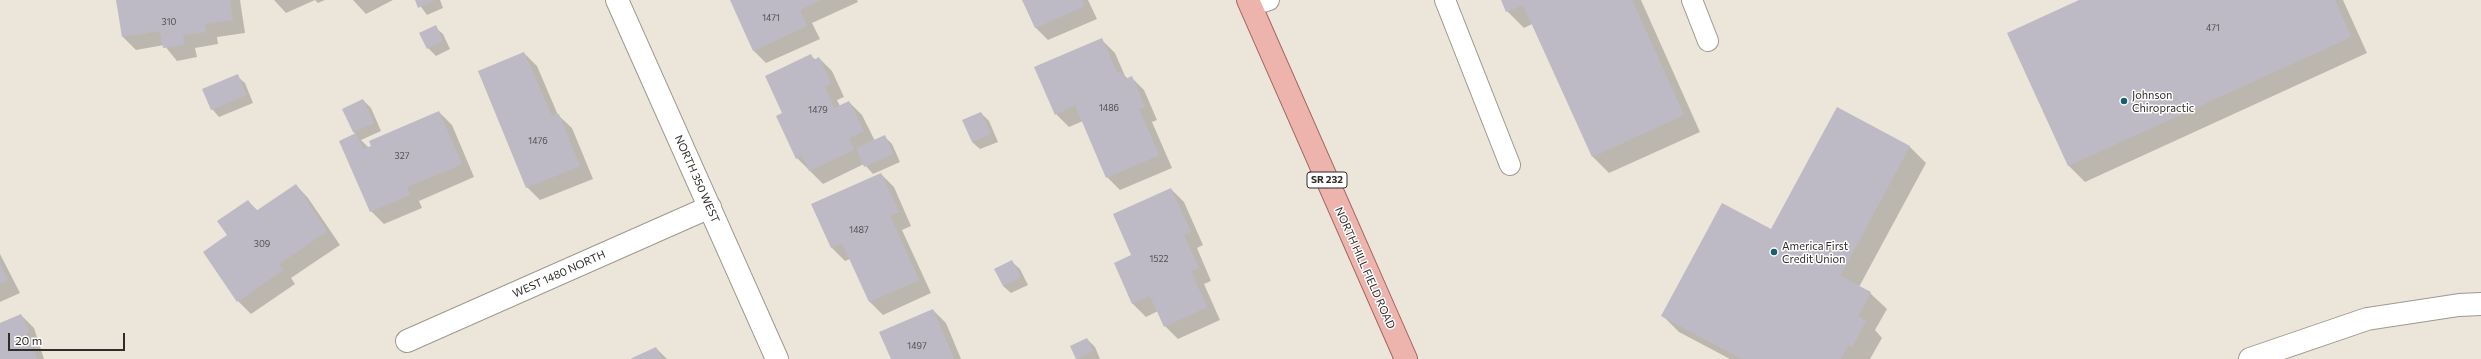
<!DOCTYPE html>
<style>
body{margin:0}
#map{position:relative;width:2481px;height:359px;overflow:hidden;background:#ece5da;font-family:Commissioner,sans-serif}
canvas{display:block}
.scale{position:absolute;left:8px;top:333px;width:117px;height:18px;box-sizing:border-box;border:2px solid #302d29;border-top:0;padding-left:5px;font-size:12px;line-height:14px;white-space:nowrap;color:#302d29;-webkit-text-stroke:3px #fff;paint-order:stroke}
</style>
<div id="map">
<canvas width="2481" height="359"></canvas>
<div class="scale">20 m</div>
</div>
<script>
const ctx = document.querySelector('canvas').getContext('2d');
ctx.lineJoin = 'round';
function fillPath(path, color) { ctx.fillStyle = color; ctx.fill(path, 'evenodd'); }
function trace(path, color, width, dash) { ctx.strokeStyle = color; ctx.lineWidth = width; ctx.lineCap = dash ? 'butt' : 'round'; ctx.setLineDash(dash || []); ctx.stroke(path); }
function write(font, color, halo, rows, align = 'center') {
  ctx.font = font + ' Commissioner,sans-serif'; ctx.lineWidth = 3; ctx.setLineDash([]); ctx.textBaseline = 'middle'; ctx.strokeStyle = halo; ctx.fillStyle = color; for (const [text, x, y, turn = 0] of rows) {
    ctx.save(); ctx.translate(x, y); ctx.rotate((+turn || 0) * Math.PI / 180); ctx.textAlign = isNaN(turn) ? turn : align; if (halo) ctx.strokeText(text, 0, 0); ctx.fillText(text, 0, 0); ctx.restore();
  }
}
fillPath(new Path2D(`
 M117 0H240L245 33 217 37 218 44 195 48 197 57 177 61 164 45 136 50 123 37Z
 M274 0H315L286 13Z
 M315 0H325L318 3Z
 M393 0 366 14 353 0Z
 M416 0H440L443 8 427 15Z
 M731 0H857L858 2 812 23 820 39 766 63 753 50Z
 M1023 0H1088L1097 19 1048 40 1035 27Z
 M1502 0H1641L1700 132 1609 173 1593 157 1532 24 1524 28 1507 11Z
 M2082 0H2343L2367 53 2085 182 2068 165Z
 M435 27 443 34 450 49 436 56 428 48Z
 M1102 40 1115 53 1125 76 1128 79 1131 77 1144 90 1157 120 1152 122 1172 168 1120 190 1107 177 1083 121 1069 127 1056 114Z
 M524 53 537 66 558 115 572 128 593 179 540 200 527 187Z
 M811 56 816 60 819 58 832 71 844 97 837 100 840 106 849 102 862 115 875 141 884 136 892 144 900 162 873 174 864 164 823 184 797 158 784 114Z
 M237 76 245 83 253 103 219 117 212 109Z
 M363 100 371 108 381 131 361 140 369 148 439 112 452 125 474 177 419 201 422 208 384 224 371 211 356 134 353 132Z
 M981 113 989 121 998 142 980 149 972 142Z
 M1909 146 1926 163 1859 287 1870 293 1887 309 1875 330 1882 338 1870 359H1730L1679 332 1662 315 1772 230Z
 M881 174 894 187 911 226 902 230 931 293 883 315 870 302 850 259 845 261 832 248 813 205Z
 M296 185 308 198 340 245 291 278 295 284 251 314 238 301 248 201 258 211Z
 M1171 189 1184 202 1203 245 1197 248 1211 281 1204 284 1220 320 1178 339 1165 326 1158 311 1146 317 1133 304 1115 264 1133 256Z
 M0 254 20 293 0 302Z
 M1012 262 1020 269 1028 285 1011 293 1003 286Z
 M933 310 946 323 961 359H893Z
 M21 315 34 328 44 359H0V324Z
 M1087 339 1095 347 1100 359H1077L1071 346Z
 M656 348 667 359H632Z`), '#0003');
fillPath(new Path2D(`
 M116 0H230L233 20 204 24 206 32 183 35 184 45 163 48 160 31 122 37Z
 M415 0H435L418 8Z
 M730 0H821L800 10 807 26 753 51Z
 M1022 0H1082L1085 6 1035 28Z
 M1501 0H1632L1684 115 1592 157 1523 5 1506 12Z
 M2079 0H2335L2351 37 2068 166 2007 33Z
 M436 25 443 41 427 49 419 33Z
 M1102 38 1117 73 1121 71 1125 79 1132 76 1145 107 1139 109 1159 155 1106 178 1075 105 1055 115 1034 67Z
 M524 52 552 116 559 114 580 166 526 188 478 71Z
 M811 54 814 60 819 57 831 83 825 87 834 108 849 101 864 131 849 138 854 150 809 171 802 156 796 159 776 116 782 113 765 76Z
 M238 74 246 95 211 110 202 89Z
 M363 99 374 123 353 132 342 109Z
 M1837 107 1910 146 1840 276 1871 292 1858 316 1866 321 1852 347 1848 345 1841 359H1742L1661 316 1722 203 1771 229Z
 M439 111 462 164 407 187 410 195 370 212 339 141 356 133 363 149 371 146 369 141Z
 M981 112 991 134 972 142 962 120Z
 M885 135 893 154 864 167 856 148Z
 M881 173 899 212 890 216 919 280 869 302 842 243 831 248 811 204Z
 M296 184 327 231 279 264 283 270 237 302 203 252 227 235 217 221 248 200 256 211Z
 M1171 188 1191 232 1184 235 1199 268 1191 271 1207 307 1164 327 1150 296 1132 304 1114 263 1131 255 1113 214Z
 M1012 260 1021 277 1003 286 994 269Z
 M0 263 8 280 0 283Z
 M933 309 954 359H891L879 332Z
 M21 314 29 332 26 333 37 359H0V323Z
 M1087 338 1093 351 1076 359 1070 346Z
 M656 347 662 359H630Z`), '#bdb9c5');
const service = new Path2D(`
 M1445 0 1510 165
 M1692 0 1708 41
 M1251 6 1269 0`);
const minor = new Path2D(`
 M617 0 777 359
 M407 341 710 207`);
const tertiary = new Path2D(`
 M2250 359 2367 319 2459 305 2481 304`);
const primary = new Path2D(`
 M1248 0 1406 359`);
trace(service, '#9f988e', 22);
trace(minor, '#9f988e', 24);
trace(tertiary, '#9f988e', 24);
trace(primary, '#a2645c', 24);
trace(service, '#fff', 20);
trace(minor, '#fff', 22);
trace(tertiary, '#fff', 22);
trace(primary, '#ecb4ad', 22);
for (const [x, y, r, color] of [
 [2124,101,4,"#165f6e"],
 [1774,252,4,"#165f6e"]
]) { const dot = new Path2D(); dot.arc(x, y, r, 0, 2 * Math.PI); ctx.fillStyle = color; ctx.fill(dot); trace(dot, '#fff', 1.5); }
write('9px', '#535050', null, [
 ["1471",771,18],
 ["310",169,22],
 ["471",2213,28],
 ["1486",1109,108],
 ["1479",818,110],
 ["1476",538,141],
 ["327",402,156],
 ["1487",859,230],
 ["309",262,244],
 ["1522",1159,259],
 ["1497",917,346]
]);
for (const [x, y, w] of [
 [1327,180,40]
]) { const box = new Path2D(); box.roundRect(x - w / 2, y - 8, w, 16, 3); ctx.fillStyle = '#fff'; ctx.fill(box); trace(box, '#302d29', 1); }
write('bold 10px', '#302d29', null, [
 ["SR 232",1327,180]
]);
write('11px', '#302d29', '#fff', [
 ["Johnson",2132,95],
 ["Chiropractic",2132,108],
 ["America First",1782,246],
 ["Credit Union",1782,259]
], 'left');
write('11px', '#302d29', '#fff', [
 ["NORTH 350 WEST",697,179,66],
 ["NORTH HILL FIELD ROAD",1365,268,66],
 ["WEST 1480 NORTH",559,274,-24]
]);
</script>
